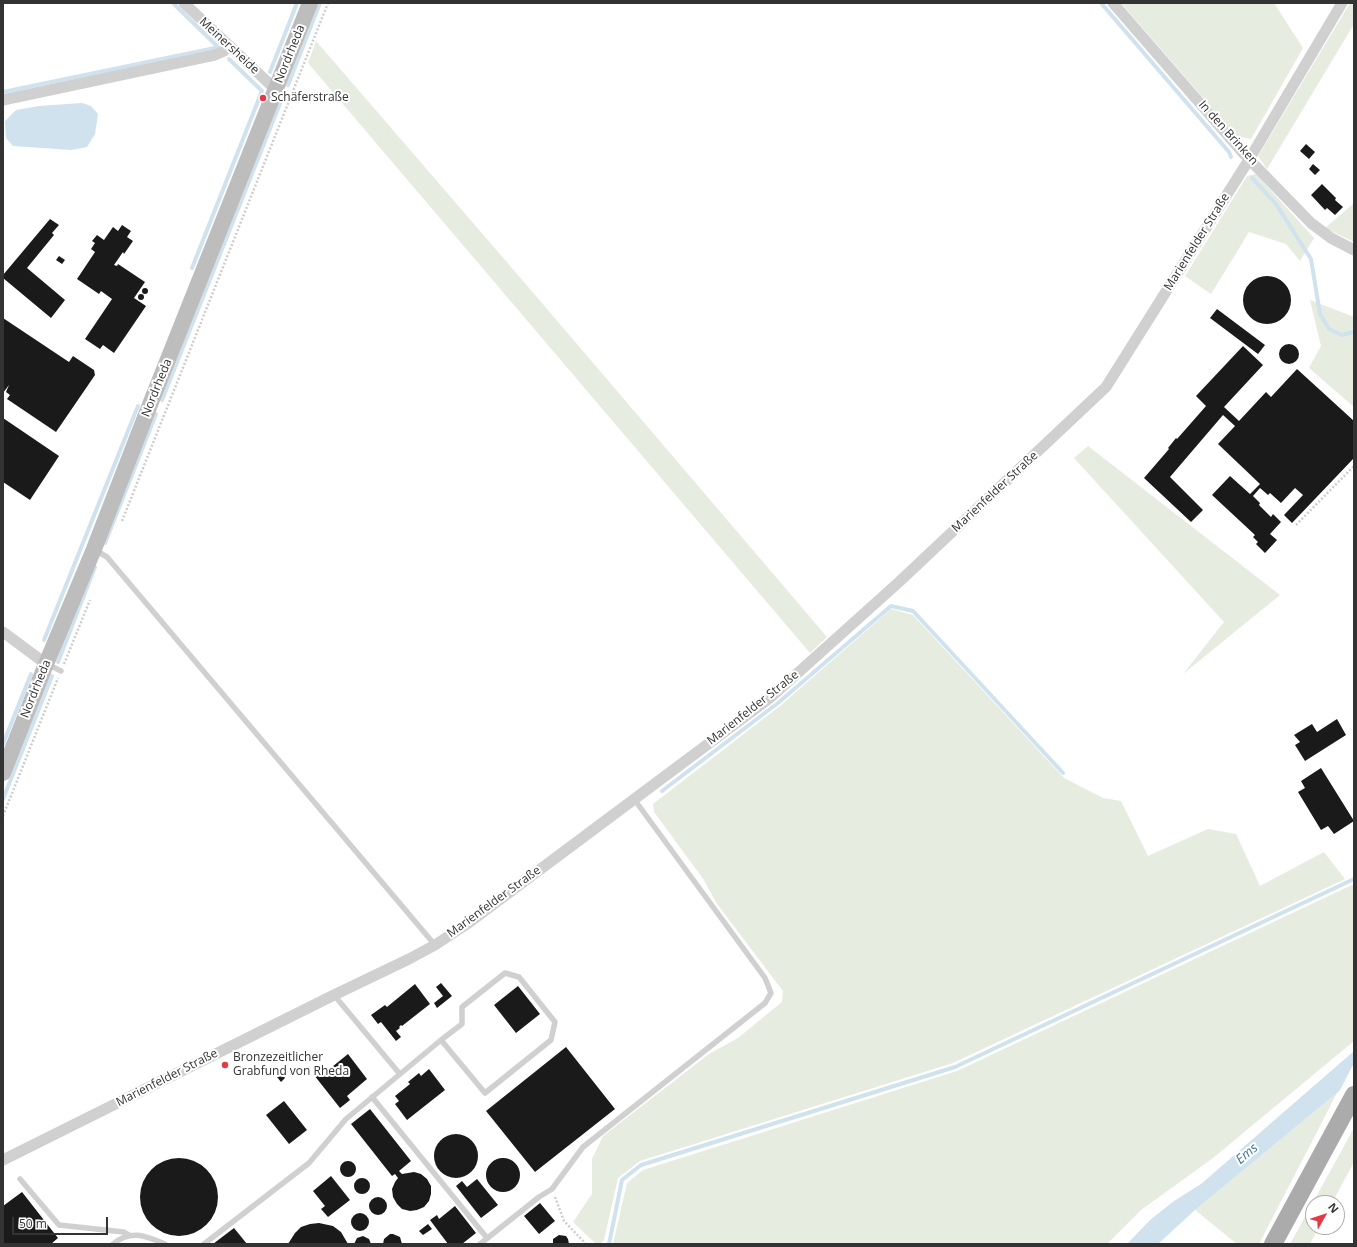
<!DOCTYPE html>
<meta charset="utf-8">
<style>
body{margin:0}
#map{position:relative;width:1357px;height:1247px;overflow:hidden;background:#fff;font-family:"Open Sans",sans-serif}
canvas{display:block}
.frame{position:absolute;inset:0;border:4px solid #333;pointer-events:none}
.north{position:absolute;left:1305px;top:1195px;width:40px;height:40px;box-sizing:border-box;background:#fff;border:1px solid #adadad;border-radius:50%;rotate:51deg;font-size:11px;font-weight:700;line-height:16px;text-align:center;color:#333}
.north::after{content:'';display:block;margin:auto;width:14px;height:18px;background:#e63946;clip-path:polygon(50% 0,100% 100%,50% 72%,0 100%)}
.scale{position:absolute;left:12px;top:1217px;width:96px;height:18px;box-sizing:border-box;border:2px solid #333;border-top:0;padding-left:5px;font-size:12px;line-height:14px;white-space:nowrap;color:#333;-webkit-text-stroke:3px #fff;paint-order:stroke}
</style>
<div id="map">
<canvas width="1357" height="1247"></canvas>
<div class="frame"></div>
<div class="north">N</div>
<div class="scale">50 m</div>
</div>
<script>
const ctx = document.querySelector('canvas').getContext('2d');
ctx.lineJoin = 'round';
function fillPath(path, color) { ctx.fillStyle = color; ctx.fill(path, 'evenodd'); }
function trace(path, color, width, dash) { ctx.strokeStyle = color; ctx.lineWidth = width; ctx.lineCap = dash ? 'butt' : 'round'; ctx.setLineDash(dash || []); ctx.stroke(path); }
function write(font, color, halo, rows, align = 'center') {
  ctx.font = font + ' "Open Sans",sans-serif'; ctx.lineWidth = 4; ctx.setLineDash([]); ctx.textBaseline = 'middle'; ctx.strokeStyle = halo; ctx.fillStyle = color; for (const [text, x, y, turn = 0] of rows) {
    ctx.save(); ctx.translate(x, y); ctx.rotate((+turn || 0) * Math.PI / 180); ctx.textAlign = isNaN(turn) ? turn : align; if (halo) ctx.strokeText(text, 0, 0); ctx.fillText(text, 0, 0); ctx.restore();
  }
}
fillPath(new Path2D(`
 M1121 3H1274L1303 48 1251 139 1236 136Z
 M1350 3H1354V24L1267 169 1258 156Z
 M316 41 524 282 827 637 810 653 308 63Z
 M1256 174 1314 238 1300 261 1286 244 1249 232 1211 294 1185 276 1247 176Z
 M1354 203V242L1325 228Z
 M1310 300 1354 317V407L1309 368 1321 346Z
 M1088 446 1280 595 1183 674 1224 622 1074 458Z
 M891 609 913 615 1064 778 1103 798 1121 801 1148 856 1208 829 1236 834 1260 886 1324 852 1345 879 953 1063 640 1161 618 1178 604 1240 600 1244H596L573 1222 592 1194V1159L603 1136 709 1054 738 1038 782 1002 783 991 717 904 704 880 654 812 653 804 780 706Z
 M1354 884V1041L1213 1158 1141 1210 1107 1244H613L627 1183 643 1170 957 1071Z
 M1337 1093 1259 1244H1237L1195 1210Z
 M1354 1128V1162L1332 1203H1313V1227H1319L1310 1244H1290Z`), '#e6ecdf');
fillPath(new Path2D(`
 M82 103 91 106 98 114 95 134 87 147 71 150 13 146 6 138 5 121 16 110 39 106Z
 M1354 1051V1078L1337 1093 1195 1210 1158 1244H1127L1150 1220 1174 1201 1201 1184Z`), '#cfe2ee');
fillPath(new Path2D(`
 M1354 1063V1080L1337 1096Z`), '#fff');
trace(new Path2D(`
 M173 3 218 47
 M1101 3 1229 152 1231 157
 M270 72 297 3
 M288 85 320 3
 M3 92 215 48 217 46
 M1252 178 1276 204 1311 259 1320 314 1329 329 1342 335 1354 332
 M192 268 262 91 229 59
 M162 400 281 101
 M105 543 156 414
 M44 640 138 406
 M58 662 95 567
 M3 744 31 674
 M662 791 778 703 891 606 913 611 1063 773
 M3 799 52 676
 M609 1244 622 1180 641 1165 955 1067 1354 879`), '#cfe2ee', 4);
fillPath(new Path2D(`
 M1306 144 1315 152 1309 159 1300 151Z
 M1313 164 1320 170 1315 175 1309 169Z
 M1322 184 1336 198 1335 200 1343 207 1335 215 1327 208 1325 210 1311 195Z
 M50 219 59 225 52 233 54 235 27 268 65 300 51 318 3 278V275Z
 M122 225 131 231 127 237 133 241 124 254 123 252 114 265 117 266 118 264 145 282 134 298 146 306 114 353 103 345 100 349 85 339 112 299 101 291 99 294 77 279 95 252 91 249 95 243 92 241 97 235 104 240 113 227 118 231Z
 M59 256 65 260 62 264 56 260Z
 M1243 300a24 24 0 1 1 48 0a24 24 0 1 1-48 0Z
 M142 291a3 3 0 1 1 6 0a3 3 0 1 1-6 0Z
 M138 297a3 3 0 1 1 6 0a3 3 0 1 1-6 0Z
 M1217 309 1265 345 1258 354 1210 318Z
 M3 318 69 362 73 356 94 370 95 375 56 432 7 399 10 395 6 392 9 385 3 393Z
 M1279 354a10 10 0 1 1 20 0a10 10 0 1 1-20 0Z
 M1243 346 1263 365 1224 407 1239 421 1266 392 1271 397 1297 369 1354 421V458L1292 523 1284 515 1303 495 1295 488 1281 503 1270 493 1268 495 1260 488 1253 496 1260 503 1259 505 1271 517 1273 514 1281 522 1270 534 1277 540 1265 553 1256 544 1258 542 1253 537 1255 535 1212 495 1230 476 1250 494 1260 484 1218 444 1235 426 1223 415 1170 477 1203 510 1191 522 1144 478 1169 449 1168 448 1176 438 1177 439 1206 406 1196 396Z
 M3 418 59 456 30 500 3 482Z
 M1337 719 1346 735 1305 761 1295 745 1300 742 1294 735 1312 724 1317 732Z
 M1321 768 1354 821 1334 834 1328 826 1321 830 1298 792 1305 788 1301 781Z
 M441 983 452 996 437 1008 434 1003 443 996 436 987Z
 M415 984 430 1004 402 1026 401 1025 399 1027 400 1028 396 1031 401 1037 396 1041 381 1022 378 1024 371 1015 385 1005 387 1007Z
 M518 986 540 1014 516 1033 494 1005Z
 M566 1047 615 1109 535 1172 486 1111Z
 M348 1054 367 1079 347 1096 350 1100 340 1108 314 1075 324 1067 327 1071Z
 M429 1069 445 1090 407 1120 395 1104 399 1101 395 1096 410 1084 408 1082 419 1073 421 1076Z
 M282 1074 285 1078 281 1082 277 1077Z
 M284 1101 307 1130 289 1144 266 1115Z
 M370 1109 411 1161 399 1171 402 1174 414 1172 421 1174 427 1179 431 1186V1194L429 1201 424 1207 417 1210 410 1211 402 1209 397 1204 393 1197 392 1189 395 1182 398 1178 395 1174 392 1176 351 1124Z
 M434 1156a22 22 0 1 1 44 0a22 22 0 1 1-44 0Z
 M486 1175a17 17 0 1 1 34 0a17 17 0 1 1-34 0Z
 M140 1197a39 39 0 1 1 78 0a39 39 0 1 1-78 0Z
 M340 1169a8 8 0 1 1 16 0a8 8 0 1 1-16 0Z
 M331 1176 350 1200 328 1217 321 1209 325 1206 313 1191Z
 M354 1186a8 8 0 1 1 16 0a8 8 0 1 1-16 0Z
 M477 1179 498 1205 481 1218 456 1186 462 1181 467 1187Z
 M22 1192 58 1238 51 1244H3V1206Z
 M369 1206a9 9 0 1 1 18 0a9 9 0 1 1-18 0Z
 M540 1203 555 1221 539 1234 524 1216Z
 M455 1206 476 1233 462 1244H448L430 1220 437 1215 439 1219Z
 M351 1222a9 9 0 1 1 18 0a9 9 0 1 1-18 0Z
 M319 1223 333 1226 341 1232 348 1244H288L295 1233 301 1227 310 1224Z
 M428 1224 432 1229 423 1235 419 1231Z
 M234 1228 247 1244H213Z
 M390 1234H393L400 1237 402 1244H383L384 1239Z
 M559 1235 566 1236 568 1239 569 1244H553V1239Z
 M363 1236 369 1239 371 1244H354L357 1238Z`), '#1a1a1a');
trace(new Path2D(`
 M122 521 328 3
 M1296 525 1354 466
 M64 664 90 600
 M3 816 58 678
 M555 1197 564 1221 586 1244`), '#cdcdcd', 2.5, [2, 2]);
trace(new Path2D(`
 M95 550 107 557 435 945
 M47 664 61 671
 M334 995 399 1073
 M372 1097 487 1238
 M20 1179 59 1225 124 1232 129 1235
 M113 1244C131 1229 146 1236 165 1244
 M204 1244 309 1163 346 1119 441 1040 485 1093 551 1040 555 1022 519 977 505 973 462 1007V1024L441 1040
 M480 1244 539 1197 552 1189 583 1147 765 1003 771 993 765 978 634 799`), '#d0d0d0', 5.5);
trace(new Path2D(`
 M184 3 276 90
 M1113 3 1243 153 1311 223 1331 238 1354 250
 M3 100 215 55 224 51 229 47
 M3 632 46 664
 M3 1160 334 995 409 959 435 945 467 924 771 697 899 582 1106 387 1250 158 1342 3`), '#d0d0d0', 11);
trace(new Path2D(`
 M3 773 46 664 94 549 151 402 310 3`), '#bdbdbd', 16);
trace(new Path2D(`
 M1273 1244 1354 1095`), '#ababab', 18);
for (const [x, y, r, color] of [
 [263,98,4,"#e63946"],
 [225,1065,4,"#e63946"]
]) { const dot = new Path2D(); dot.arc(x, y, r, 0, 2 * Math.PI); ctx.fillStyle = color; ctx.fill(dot); trace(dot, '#fff', 1.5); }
write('12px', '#333', '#fff', [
 ["Meinersheide",229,46,43],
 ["Nordrheda",290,54,-68],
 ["In den Brinken",1228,133,48],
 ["Marienfelder Straße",1197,242,-58],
 ["Nordrheda",157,388,-68],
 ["Marienfelder Straße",995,492,-43],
 ["Nordrheda",36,689,-68],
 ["Marienfelder Straße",753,708,-38],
 ["Marienfelder Straße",494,902,-36],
 ["Marienfelder Straße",167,1078,-27]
]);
write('12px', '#333', '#fff', [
 ["Schäferstraße",271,98],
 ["Bronzezeitlicher",233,1058],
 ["Grabfund von Rheda",233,1072]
], 'left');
write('italic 13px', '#3f7597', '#fff', [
 ["Ems",1247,1154,-40]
]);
</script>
